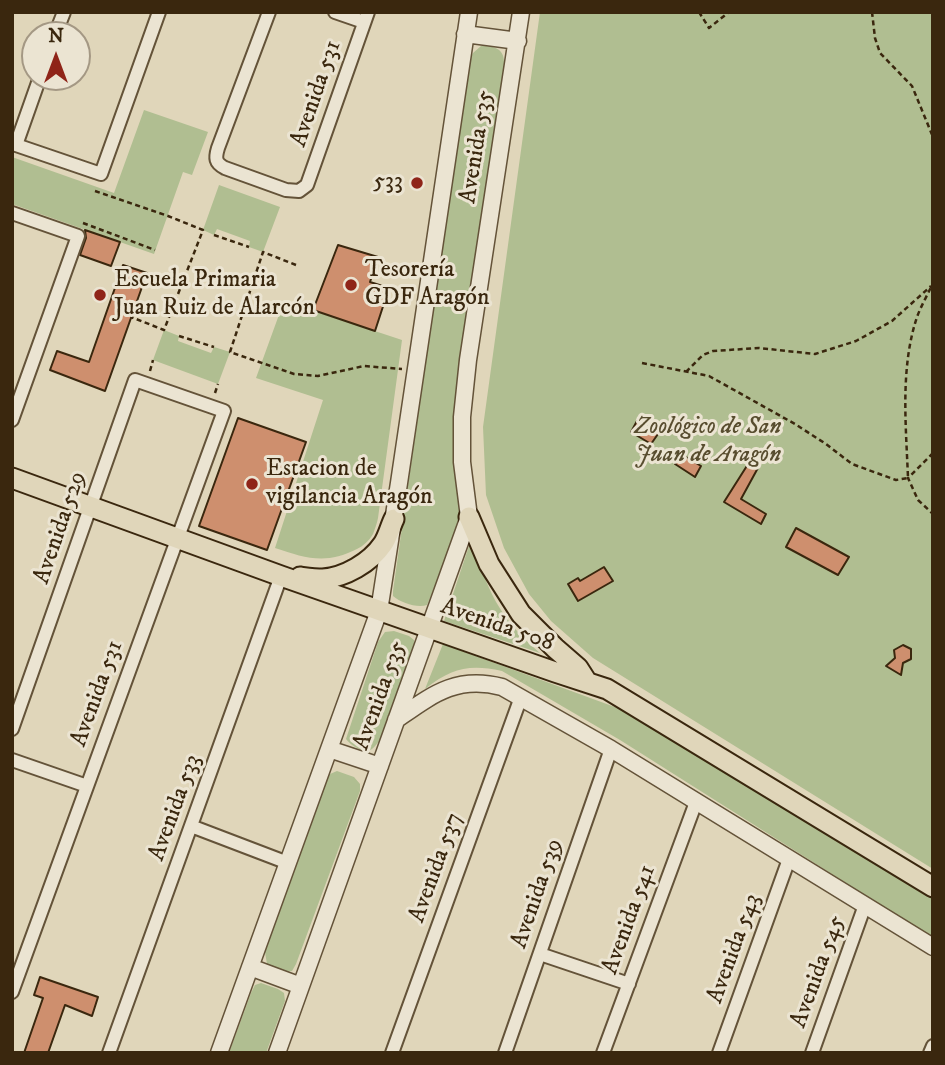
<!DOCTYPE html>
<meta charset="utf-8">
<style>
body{margin:0}
#map{position:relative;width:945px;height:1065px;overflow:hidden;background:#e0d6ba;font-family:"IM FELL DW Pica",serif}
canvas{display:block}
.frame{position:absolute;inset:0;border:14px solid #3a270e;pointer-events:none}
.north{position:absolute;left:21px;top:21px;width:70px;height:70px;box-sizing:border-box;background:#ebe4d2;border:2px solid #a49884;border-radius:50%;rotate:0deg;font-size:19px;font-weight:700;line-height:28px;text-align:center;color:#3a270e}
.north::after{content:'';display:block;margin:auto;width:24px;height:32px;background:#8f2418;clip-path:polygon(50% 0,100% 100%,50% 72%,0 100%)}
</style>
<div id="map">
<canvas width="945" height="1065"></canvas>
<div class="frame"></div>
<div class="north">N</div>
</div>
<script>
const ctx = document.querySelector('canvas').getContext('2d');
ctx.lineJoin = 'round';
function fillPath(path, color) { ctx.fillStyle = color; ctx.fill(path, 'evenodd'); }
function trace(path, color, width, dash) { ctx.strokeStyle = color; ctx.lineWidth = width; ctx.lineCap = dash ? 'butt' : 'round'; ctx.setLineDash(dash || []); ctx.stroke(path); }
function write(font, color, halo, rows, align = 'center') {
  ctx.font = font + ' "IM FELL DW Pica",serif'; ctx.lineWidth = 6; ctx.setLineDash([]); ctx.textBaseline = 'middle'; ctx.strokeStyle = halo; ctx.fillStyle = color; for (const [text, x, y, turn = 0] of rows) {
    ctx.save(); ctx.translate(x, y); ctx.rotate((+turn || 0) * Math.PI / 180); ctx.textAlign = isNaN(turn) ? turn : align; if (halo) ctx.strokeText(text, 0, 0); ctx.fillText(text, 0, 0); ctx.restore();
  }
}
fillPath(new Path2D(`
 M540 12H933V869L593 658 551 621 529 594 504 548 486 495 483 427Z
 M481 46C505 46 505 55 504 76L458 393 463 515 432 593 427 605C417 608 401 603 393 596V591L468 62 473 53Z
 M144 110 208 132 192 175 183 172 154 254 12 204V157L114 193Z
 M219 185 280 207 263 252 249 247 250 241 217 229 214 235 203 230Z
 M284 301 402 340 378 518C377 523 375 529 373 534 369 541 363 546 357 549 326 565 305 558 275 548L323 400 256 378Z
 M164 330 179 336 178 341 211 353 214 347 230 352 218 384 153 360Z
 M472 537C486 589 499 618 540 653L444 621Z
 M394 631 409 636 414 640V647L380 740C379 741 374 748 372 749 364 754 351 746 346 739L378 642 385 632Z
 M443 644 623 710 647 722 933 899V938L620 740 502 671C469 664 452 668 425 689Z
 M337 771 354 777 360 784V791L296 964 292 971 283 972 267 964 265 952 323 782 330 774Z
 M261 983 278 989 284 993 285 1001 266 1053H229L251 993 255 985Z`), '#b0be91');
const building = new Path2D(`
 M85 230 120 242 111 266 80 255 86 238Z
 M338 245 378 257 370 282 389 288 375 331 313 310Z
 M123 265 147 273 105 391 50 370 57 351 89 362Z
 M238 418 306 442 267 550 199 526Z
 M637 421 658 434 651 444 631 432Z
 M681 454 701 466 695 477 675 464Z
 M750 461 759 466 741 499 766 514 761 524 724 502Z
 M796 528 849 557 838 575 786 547Z
 M604 567 613 581 578 601 568 584 578 578 580 581Z
 M903 645 911 649V659L903 663 901 675 886 666 895 658 894 650Z
 M40 977 98 997 92 1016 65 1005 48 1053H24L43 998 34 995Z`);
fillPath(building, '#ce8f6e');
trace(building, '#3a270e', 2);
const minor = new Path2D(`
 M269 12 218 148C215 158 215 163 225 168L286 190 299 191 307 185 368 12
 M335 12 364 22
 M55 35 64 12
 M40 77 16 145 101 174 159 12
 M12 213 78 236 12 420
 M12 729 135 380 224 411 12 992
 M12 760 87 786
 M191 826 288 863
 M540 954 629 984
 M109 1053 281 576
 M392 1053 521 697
 M505 1053 611 749
 M603 1053 696 802
 M719 1053 789 859
 M812 1053 865 905
 M930 1053 933 1046`);
const tertiary = new Path2D(`
 M465 34 518 41
 M396 720C432 695 456 675 502 687L611 749 933 947
 M329 749 380 766
 M250 967 301 986
 M219 1053 379 611 399 483 469 12
 M277 1053 469 517 462 462V417L468 360 521 12`);
const primary = new Path2D(`
 M12 478 281 576 555 672 607 689 933 887
 M469 517 489 564 521 614 555 648 578 668 587 682
 M300 577C308 578 315 579 323 579 345 577 370 563 383 544 388 537 390 527 394 519`);
trace(minor, '#645339', 16);
trace(tertiary, '#645339', 19);
trace(primary, '#3a270e', 23);
trace(new Path2D(`
 M699 12 709 28 729 12
 M872 12 875 38 880 53 912 86 933 137
 M95 191 168 216 203 230 164 330 131 317
 M83 223 155 250
 M214 235 249 247
 M296 265 263 252 230 352 294 374 318 376 364 366 402 369
 M179 336 214 347
 M642 363 709 376 795 424 826 444 852 464 896 480 908 478C906 425 900 368 917 317 921 306 928 294 933 283
 M150 371 153 360
 M686 372 703 355 713 351 759 348 815 354 856 341 892 321 931 286
 M215 393 218 384
 M933 453 908 478 918 500 933 514`), '#3a270e', 2.5, [5, 3.5]);
trace(minor, '#ebe4d2', 12);
trace(tertiary, '#ebe4d2', 16);
trace(primary, '#e0d6ba', 19);
for (const [x, y, r, color] of [
 [417,183,7,"#8f2418"],
 [351,285,7,"#8f2418"],
 [100,295,7,"#8f2418"],
 [252,484,7,"#8f2418"]
]) { const dot = new Path2D(); dot.arc(x, y, r, 0, 2 * Math.PI); ctx.fillStyle = color; ctx.fill(dot); trace(dot, '#ebe4d2', 2.5); }
write('24px', '#3a270e', '#ebe4d2', [
 ["Avenida 531",317,94,-71],
 ["Avenida 535",478,147,-81],
 ["Avenida 529",61,528,-71],
 ["Avenida 508",497,626,19],
 ["Avenida 531",98,694,-70],
 ["Avenida 535",381,696,-70],
 ["Avenida 533",176,808,-70],
 ["Avenida 537",437,868,-70],
 ["Avenida 539",538,894,-71],
 ["Avenida 541",630,920,-70],
 ["Avenida 543",735,949,-70],
 ["Avenida 545",819,972,-70]
]);
write('24px', '#3a270e', '#ebe4d2', [
 ["533",403,183,"right"],
 ["Tesorería",365,271],
 ["GDF Aragón",365,299],
 ["Escuela Primaria",114,281],
 ["Juan Ruiz de Alarcón",114,309],
 ["Estacion de",266,470],
 ["vigilancia Aragón",266,498]
], 'left');
write('italic 24px', '#584d2f', '#ebe4d2', [
 ["Zoológico de San",708,428],
 ["Juan de Aragón",708,456]
]);
</script>
